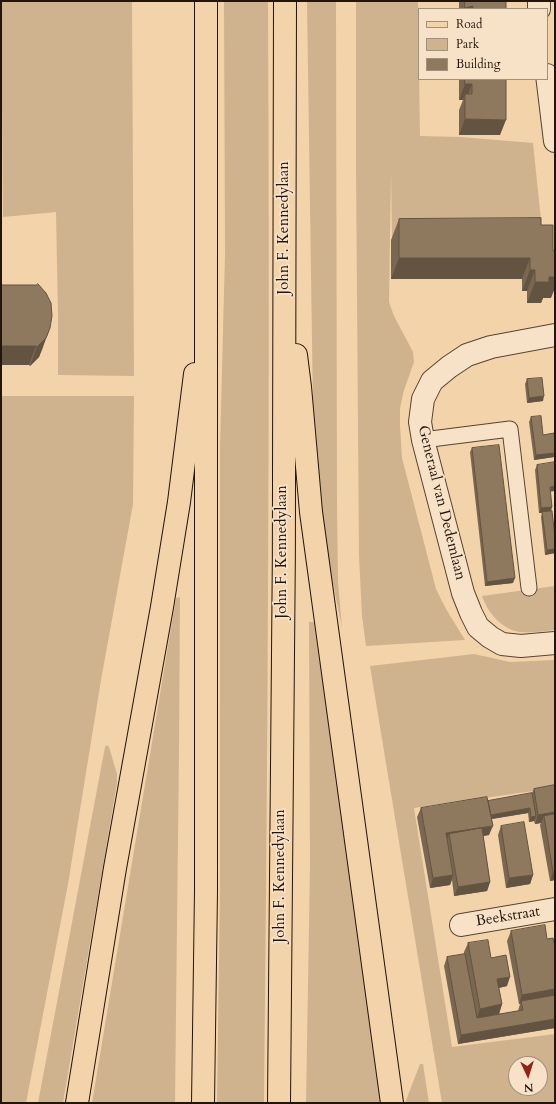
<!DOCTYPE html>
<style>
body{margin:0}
#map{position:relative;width:556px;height:1104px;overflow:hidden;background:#f3d3a9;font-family:Cardo,serif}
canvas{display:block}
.frame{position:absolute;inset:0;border:2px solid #21150c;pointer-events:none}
.legend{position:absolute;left:418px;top:8px;width:130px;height:72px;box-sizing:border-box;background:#f7e2c7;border:1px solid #a1907c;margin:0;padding:5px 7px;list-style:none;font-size:12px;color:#21150c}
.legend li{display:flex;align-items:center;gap:8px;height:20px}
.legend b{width:20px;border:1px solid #a1907c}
.north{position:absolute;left:508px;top:1056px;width:40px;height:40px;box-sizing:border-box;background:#f7e2c7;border:1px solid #a1907c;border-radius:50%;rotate:176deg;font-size:11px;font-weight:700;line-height:16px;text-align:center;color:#21150c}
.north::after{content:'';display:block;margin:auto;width:14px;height:18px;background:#8f2418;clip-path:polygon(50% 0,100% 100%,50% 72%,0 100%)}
</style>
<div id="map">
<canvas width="556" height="1104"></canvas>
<div class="frame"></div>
<ul class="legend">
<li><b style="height:5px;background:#f3d3a9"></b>Road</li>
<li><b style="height:11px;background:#cfb38e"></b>Park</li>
<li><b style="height:11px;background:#8e785e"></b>Building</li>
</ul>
<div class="north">N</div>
</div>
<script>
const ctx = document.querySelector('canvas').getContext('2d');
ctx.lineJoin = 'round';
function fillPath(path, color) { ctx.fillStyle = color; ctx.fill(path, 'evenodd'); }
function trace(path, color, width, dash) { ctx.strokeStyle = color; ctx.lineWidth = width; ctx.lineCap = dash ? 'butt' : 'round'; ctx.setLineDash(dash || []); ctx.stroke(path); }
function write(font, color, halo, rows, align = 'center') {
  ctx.font = font + ' Cardo,serif'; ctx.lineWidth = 3.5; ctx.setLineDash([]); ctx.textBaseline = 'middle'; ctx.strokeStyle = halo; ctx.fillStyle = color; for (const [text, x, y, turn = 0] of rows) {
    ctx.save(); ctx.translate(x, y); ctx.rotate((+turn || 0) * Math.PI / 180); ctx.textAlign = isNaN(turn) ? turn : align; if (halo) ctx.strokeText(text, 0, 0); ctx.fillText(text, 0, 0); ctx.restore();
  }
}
fillPath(new Path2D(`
 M1 1H132L134 376 58 375V315L56 212 3 217Z
 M224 1H268C270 368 268 736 264 1103H217L220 887V447L225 254Z
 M307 1H336L337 505 338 582 342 628 329 564 320 495 313 409Z
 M356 1H418L420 136 460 137 533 143 543 239 392 237 391 171 389 302 394 316 413 352 414 362 404 390 400 408V426L402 458 436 589 446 609 465 640 366 646 362 616 359 556 356 168Z
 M1 396H134L133 504 101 680 68 884 26 1103H1Z
 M555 586V630C546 631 523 634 515 631 499 626 487 611 482 596Z
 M180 597 179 749 175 1103H92L176 598Z
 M309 622H314L382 1103H306L310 866Z
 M474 654 510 662 555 660V788L414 808 452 1047 555 1034V1103H442L370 666ZM516 1064H540V1088H516Z
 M107 745 109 747 117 774V783L63 1103H38L105 747Z
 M420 1064H423L429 1103H405Z`), '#cfb38e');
const lane = new Path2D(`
 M423 440 510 429 529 588`);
const street = new Path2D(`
 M539 1V9
 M547 75 555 141
 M555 335 491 347 467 355 449 367 432 381 423 399 420 422 423 440 463 593 471 613 478 627 490 637 502 644 521 646 555 643
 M461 925 555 909`);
const primary = new Path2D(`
 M296 355 300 387 311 512 392 1103
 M77 1103 115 868 162 607 179 502 195 374
 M203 1103 206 891V1
 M279 1103C284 736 285 368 285 1`);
trace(lane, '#564433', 17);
trace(street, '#564433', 24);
trace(primary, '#21150c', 24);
trace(lane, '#f7e2c7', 15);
trace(street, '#f7e2c7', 22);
trace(primary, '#f3d3a9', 22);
fillPath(new Path2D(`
 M459 1H506V9H459Z
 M459 79H506L500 135H459V110L463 100H459Z
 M399 219 541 225 551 298H543L541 303H527V291H522V279H391V240Z
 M1 285 43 347 39 357 30 366 29 365H1Z
 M527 379 543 401 527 403 525 384Z
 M531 417 543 435 554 457 534 460 529 422Z
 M472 448 513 583 485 586 470 452Z
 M537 465 550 491 552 507 551 511 555 553 545 555 541 517 542 513H539L535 470Z
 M555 785V880L550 881 540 825 541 823 535 824 534 821 529 822 528 813 492 819 489 835 483 836 490 882 487 891 454 896 452 880 450 885 430 888 417 817 421 808 488 801 532 793 534 789Z
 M501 826 533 875 530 884 506 888 498 835Z
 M511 931 547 939 555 946V1028L458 1044 444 966 447 957 464 954V952L468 943 491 958 507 986 499 988 502 1004 499 1014 518 1011 520 1004H519L507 941Z
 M555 932V943L554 935Z`), '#7a6751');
fillPath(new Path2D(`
 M473 6 472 9H464L465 8Z
 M465 84H472L466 100 465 94 463 100H459Z
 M465 119 506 120 500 135H459Z
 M399 258H530L522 279H391Z
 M530 270H535L527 291H522Z
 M549 277H555V288L551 298H543L541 303H527L535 282Z
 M50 328 43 347 39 357 30 366 37 347Z
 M1 346H36L29 365H1Z
 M544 396 543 401 527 403 529 398Z
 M555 453 554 457 534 460 536 455Z
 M555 486V491L548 492 550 487Z
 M552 507 550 512 539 513 541 508Z
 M555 549V553L545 555 547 550Z
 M515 578 513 583 485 586 487 582Z
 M530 808 528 813 491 819V815Z
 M555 812V821L544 816 541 823 535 824 538 815Z
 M536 816 534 821 529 822 531 817Z
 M493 826 489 835 450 841 449 834 446 842V833Z
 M553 872H555V880L550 881Z
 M453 875 450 885 430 888 433 878Z
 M533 875 530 884 506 888 509 878Z
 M490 882 487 891 454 896 458 887Z
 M510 977 507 986 494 989 497 979Z
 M555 989V994L554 998 521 1001 520 1004H519L522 995Z
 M502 1004 499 1014 477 1018 480 1009Z
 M555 1019V1028L458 1044 461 1035Z`), '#635442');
const building = new Path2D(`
 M465 1H506V9H473V6L465 8Z
 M465 79H506V120L465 119V94H472V84H465Z
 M541 218V225H553V251L555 250V277H549V282H535V270H530V258H399V219Z
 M38 284 46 293 51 303 52 316 50 328 46 338 37 347 36 346H1V285H36Z
 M542 378 544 396 529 398 527 379Z
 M541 416 543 435 554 433 555 441V453L536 455 531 417Z
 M499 445 515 578 487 582 472 448Z
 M555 462V486L550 487 552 507 541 508 537 465Z
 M552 511 555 537V549L547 550 542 512Z
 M555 785V812L538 815 534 789Z
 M532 793 536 816 531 817 530 808 491 815 488 801Z
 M487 797 493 826 446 833 453 875 433 878 421 808Z
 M555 814V872H553L544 816Z
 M524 822 533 875 509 878 501 826Z
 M482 828 490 882 458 887 449 834Z
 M545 925 547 939 553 938 555 946V989L522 995 511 931Z
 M488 940 491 958 506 955 510 977 497 979 502 1004 480 1009 468 943Z
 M465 954 477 1018 523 1010 521 1001 555 995V1019L461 1035 447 957Z`);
fillPath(building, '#8e785e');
trace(building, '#635442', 1);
write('15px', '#21150c', '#f7e2c7', [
 ["John F. Kennedylaan",285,228,-90],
 ["Generaal van Dedemlaan",441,503,76],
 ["John F. Kennedylaan",283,552,-90],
 ["John F. Kennedylaan",281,876,-90],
 ["Beekstraat",508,917,-9]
]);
</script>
